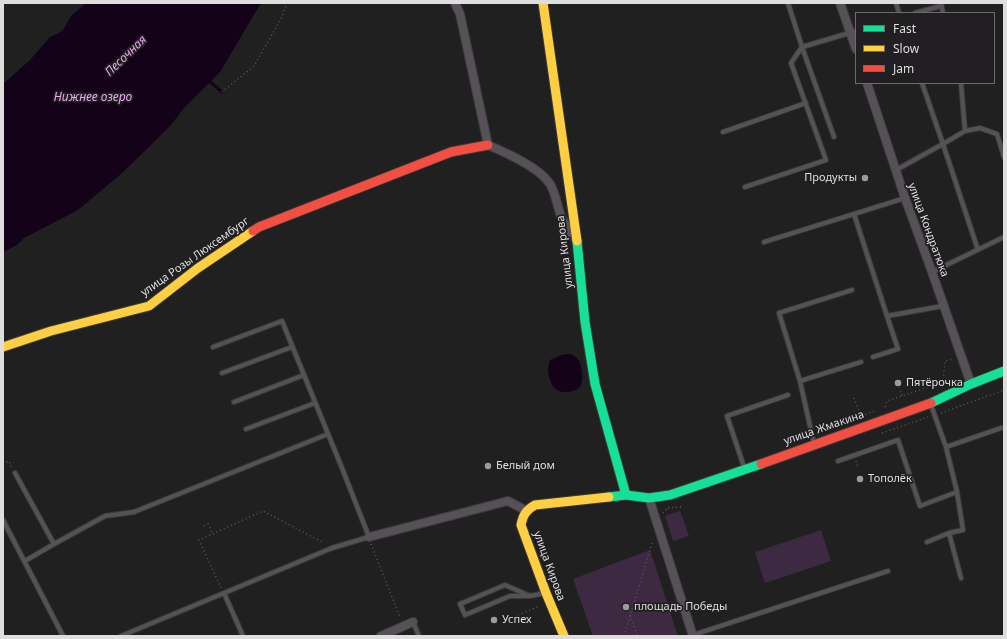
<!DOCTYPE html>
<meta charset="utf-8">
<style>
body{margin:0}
#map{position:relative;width:1007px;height:639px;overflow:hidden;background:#202020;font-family:"Noto Sans",sans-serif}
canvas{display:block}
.frame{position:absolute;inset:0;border:4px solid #dfdedf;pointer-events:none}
.legend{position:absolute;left:855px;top:12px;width:140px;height:72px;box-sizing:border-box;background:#211f21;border:1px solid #6d6b6d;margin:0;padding:5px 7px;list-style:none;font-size:12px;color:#dfdedf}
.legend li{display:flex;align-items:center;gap:8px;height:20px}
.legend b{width:20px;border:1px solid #6d6b6d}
</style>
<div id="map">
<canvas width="1007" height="639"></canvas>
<div class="frame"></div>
<ul class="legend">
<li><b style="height:5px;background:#16e098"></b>Fast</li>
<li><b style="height:5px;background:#ffcf43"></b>Slow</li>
<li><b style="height:5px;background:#f24e42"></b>Jam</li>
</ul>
</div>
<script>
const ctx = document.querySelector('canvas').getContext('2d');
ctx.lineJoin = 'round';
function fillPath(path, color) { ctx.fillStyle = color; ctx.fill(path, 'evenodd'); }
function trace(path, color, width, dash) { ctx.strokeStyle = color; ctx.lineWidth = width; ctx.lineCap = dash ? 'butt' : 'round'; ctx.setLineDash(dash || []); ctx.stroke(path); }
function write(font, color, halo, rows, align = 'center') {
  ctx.font = font + ' "Noto Sans",sans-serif'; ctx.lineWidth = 3.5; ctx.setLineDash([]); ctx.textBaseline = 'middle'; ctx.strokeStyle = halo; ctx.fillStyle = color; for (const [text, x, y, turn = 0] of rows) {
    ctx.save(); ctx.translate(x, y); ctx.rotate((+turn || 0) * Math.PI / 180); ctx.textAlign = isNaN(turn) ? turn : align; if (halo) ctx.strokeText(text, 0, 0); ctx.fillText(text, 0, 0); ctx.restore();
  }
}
fillPath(new Path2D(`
 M680 511 689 536 673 541 665 516Z
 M821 530 831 561 765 583 755 552Z
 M650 550 678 636H593L573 579Z`), '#3e2942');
fillPath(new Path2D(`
 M86 3H261L220 72 185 107 170 126 155 141 122 173 78 210 24 238 17 245 3 252V84L30 60 50 37 59 33 63 30 71 16Z
 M568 354C575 355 579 359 581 366 582 372 583 379 581 385 578 392 562 395 556 389 549 384 546 368 550 360L561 355Z`), '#140318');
trace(new Path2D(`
 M208 80 222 92`), '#140318', 3);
const lane = new Path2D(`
 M896 3 899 13
 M941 3 943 13
 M915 13 941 6
 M922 83 943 144 965 131 961 83
 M965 131 980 128 997 134 1004 157
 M723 132 806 103
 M834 137 802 47 856 31
 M896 170 943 144 978 250
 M745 187 826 160 791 63 802 47 788 3
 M764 242 854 214
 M932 272 1004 237
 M887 316 854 214 905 198
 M873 357 898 349 887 316 943 306
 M222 373 292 347
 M800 381 861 362
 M234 402 304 375
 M246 429 315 403
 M814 444 800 381 779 313 852 290
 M946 447 1001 428
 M838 461 898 440 920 506 957 492
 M744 467 727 416 788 395
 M15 473 54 544 25 561
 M3 520 63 636
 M949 533 961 578
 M927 542 949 533 963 530 957 492 946 447 931 405
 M54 544 105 516 134 512 328 434
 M224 593 243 636
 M530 596 505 585 460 604 465 615 510 596H530L545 593
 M413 622 419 636
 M693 635 888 571
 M121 636 332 548 369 537 342 468 282 321 213 347`);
const street = new Path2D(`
 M455 3 460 14 488 145C506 153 539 167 550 184 556 194 557 206 561 216 565 225 570 232 576 240
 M840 3 856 49
 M867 83 905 198 932 272 971 384
 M649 498 693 636
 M369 537 508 501 525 510
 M381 636 413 622`);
const fast = new Path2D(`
 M577 241 585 322 595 384 626 495
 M931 403 971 384 1004 371
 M609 497 626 495 649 498 670 495 761 464`);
const slow = new Path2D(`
 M543 3 577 241
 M3 347 51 331 149 306 198 268 253 231
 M564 636 546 593 521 525C523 515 526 510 535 505L609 497`);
const jam = new Path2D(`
 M253 231 259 227 451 152 488 145
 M761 464 931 403`);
trace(lane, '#3b3b3b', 6);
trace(street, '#3b3b3b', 10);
trace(fast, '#3b3b3b', 11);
trace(slow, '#3b3b3b', 11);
trace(jam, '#3b3b3b', 11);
trace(new Path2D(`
 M222 92 254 66 281 19 287 3
 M898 383 902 396
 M854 398 861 416 875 411
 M885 407 887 401 943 382 945 361 953 359
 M941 413 1004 390
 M882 433 928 417
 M856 461 858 467
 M3 464 9 461 12 468
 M668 508 680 507 683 508
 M663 513 669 507
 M204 526 208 524 213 534
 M371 544 400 617
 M221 588 199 540 263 511 324 543
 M518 615 540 606
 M630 615 638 636
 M624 636 653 540`), '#585559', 1.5, [1, 3]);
trace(lane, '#565157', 4);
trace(street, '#565157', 8);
trace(fast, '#16e098', 9);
trace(slow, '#ffcf43', 9);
trace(jam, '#f24e42', 9);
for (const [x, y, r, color] of [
 [865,178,4,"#9c9c9c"],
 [898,383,4,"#9c9c9c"],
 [488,466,4,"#9c9c9c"],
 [860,479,4,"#9c9c9c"],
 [626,607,4,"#9c9c9c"],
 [494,620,4,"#9c9c9c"]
]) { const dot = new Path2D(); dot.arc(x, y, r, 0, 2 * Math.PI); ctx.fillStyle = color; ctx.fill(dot); trace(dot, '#211f21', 1.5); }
write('11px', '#dfdedf', '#211f21', [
 ["Продукты",857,178,"right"],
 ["Пятёрочка",906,383],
 ["Белый дом",496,466],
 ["Тополёк",868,479],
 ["площадь Победы",634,607],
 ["Успех",502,620]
], 'left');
write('11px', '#dfdedf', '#211f21', [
 ["улица Кондратюка",928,230,70],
 ["улица Кирова",565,252,-97],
 ["улица Розы Люксембург",195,257,-35],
 ["улица Жмакина",824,428,-19],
 ["улица Кирова",549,566,70]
]);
write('italic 12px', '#e7a8f1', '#211f21', [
 ["Песочная",126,56,-44],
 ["Нижнее озеро",93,98]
]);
</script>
